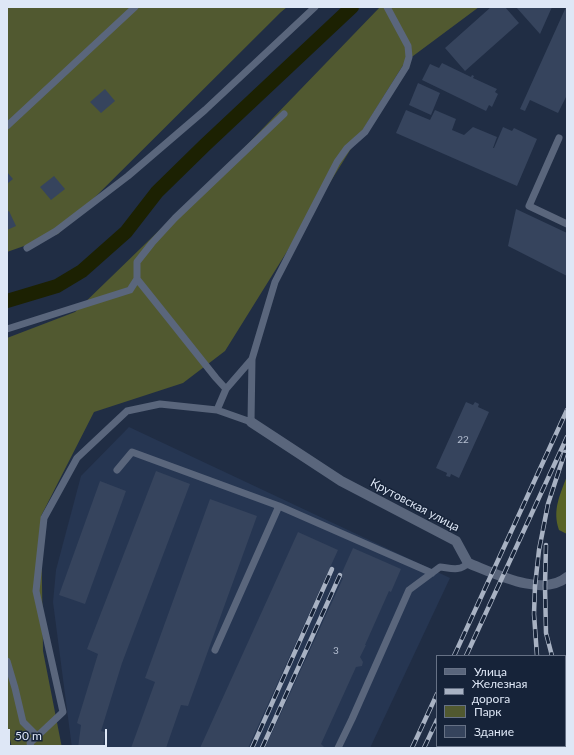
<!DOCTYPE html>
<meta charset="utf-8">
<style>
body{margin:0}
#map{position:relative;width:574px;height:755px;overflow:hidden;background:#202d44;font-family:Lato,sans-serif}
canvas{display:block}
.frame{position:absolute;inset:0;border:8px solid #dee7f6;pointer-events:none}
.legend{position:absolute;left:436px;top:655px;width:130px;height:92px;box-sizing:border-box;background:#162339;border:1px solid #667185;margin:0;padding:5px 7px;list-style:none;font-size:12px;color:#dee7f6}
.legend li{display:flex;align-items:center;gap:8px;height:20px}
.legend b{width:20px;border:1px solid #667185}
.scale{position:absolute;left:8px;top:729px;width:99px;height:18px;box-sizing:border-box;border:2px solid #dee7f6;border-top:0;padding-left:5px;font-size:12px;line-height:14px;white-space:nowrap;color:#dee7f6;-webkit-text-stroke:3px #162339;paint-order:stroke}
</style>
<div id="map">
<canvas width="574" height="755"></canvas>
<div class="frame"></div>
<ul class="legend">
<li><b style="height:5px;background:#5a667c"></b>Улица</li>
<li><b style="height:5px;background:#a8b2c3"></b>Железная дорога</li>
<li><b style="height:11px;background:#515930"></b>Парк</li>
<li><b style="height:11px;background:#36445d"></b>Здание</li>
</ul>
<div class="scale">50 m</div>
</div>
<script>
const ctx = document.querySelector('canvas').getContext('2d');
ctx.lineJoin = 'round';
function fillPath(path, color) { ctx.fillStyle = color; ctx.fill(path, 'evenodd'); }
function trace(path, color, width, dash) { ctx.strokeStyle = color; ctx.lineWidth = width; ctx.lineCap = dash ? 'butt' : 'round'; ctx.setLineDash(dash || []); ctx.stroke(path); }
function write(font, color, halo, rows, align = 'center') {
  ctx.font = font + ' Lato,sans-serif'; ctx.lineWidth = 3; ctx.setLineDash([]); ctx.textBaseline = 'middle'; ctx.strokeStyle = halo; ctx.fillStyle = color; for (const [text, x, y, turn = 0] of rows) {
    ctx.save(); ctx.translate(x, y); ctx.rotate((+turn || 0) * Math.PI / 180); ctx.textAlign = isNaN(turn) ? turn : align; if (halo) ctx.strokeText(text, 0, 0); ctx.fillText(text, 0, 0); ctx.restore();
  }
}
fillPath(new Path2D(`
 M129 427 450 578 370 748H72L53 602 56 570 81 476Z`), '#263652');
fillPath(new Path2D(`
 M7 7H287L281 12 58 234 7 252Z
 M380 7H479L405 62 225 351 183 383 94 412 41 516 43 651 62 748H12L7 726V338L75 312 243 149Z`), '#515930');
fillPath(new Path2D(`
 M567 476V534L559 530C552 510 560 495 567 476Z`), '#586326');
trace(new Path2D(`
 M7 301 57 286 82 271 126 232 157 192 205 145 352 7`), '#1c2102', 14);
fillPath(new Path2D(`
 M491 7H505L519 23 465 71 445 48Z
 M516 7H552L540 34Z
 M566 7H567V95L558 113 530 100 525 111 520 109Z
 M442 63 471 77 472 75 474 76 473 78 497 89 495 92 498 94 492 107 489 105 486 111 422 80 430 64 439 68Z
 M418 83 440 93 431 115 409 105Z
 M105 89 115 101 101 113 90 102Z
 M406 110 430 120 435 110 456 119 452 130 464 135 473 127 497 137 493 148H494L503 127 512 131 514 128 537 139 517 186 396 133Z
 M7 172 13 179 7 184Z
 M54 176 65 189 51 200 40 187Z
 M516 209 567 233V276L508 246Z
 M9 211 16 226 7 230V212Z
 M466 402 473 405 475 402 479 404 478 407 489 412 459 478 451 474 450 477 446 476 447 473 436 468Z
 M156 471 190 484 122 663 101 731 105 732 103 748H78L81 725 77 723 98 654 87 649Z
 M100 481 126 491 85 604 59 595Z
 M210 499 257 516 188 706 181 705 166 748H131L155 682 145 678Z
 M298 532 338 550 248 748H200Z
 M353 548 401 569 391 592 389 591 365 645H366L360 657 363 662 362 666 356 667 321 744 325 748H265L343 578 340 577Z`), '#36445d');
trace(new Path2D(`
 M7 126 135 7
 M559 138 529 206 567 224
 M27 248 56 231 128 176 205 110 315 7
 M137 279 165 314 216 378 226 389
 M7 329 130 290 137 279V262L152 243 175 218 284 114
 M217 410 226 389 252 359
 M117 470 132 452 279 506
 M215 650 279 506 432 573
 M7 661 15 688 23 722 37 736
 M31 748 30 743 63 712 36 591 44 518 77 458 127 411 160 404 217 410 251 422 252 359 275 282 337 162 347 148 365 132 406 67 409 57 408 46 387 7
 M338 748 352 719 409 590 440 567C450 568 460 572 468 563`), '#5a667c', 7);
trace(new Path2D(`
 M251 422 341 481 456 541 468 563C494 573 542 598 567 577`), '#5a667c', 10);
const rail = new Path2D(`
 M546 545 545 586 546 633 552 656
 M454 656 567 410
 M466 656 567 437
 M537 656 534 614 535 586 539 550 548 504 565 452
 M565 690 567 694
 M557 746 558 748
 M252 748 332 569
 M262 748 340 575
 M412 748 437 694
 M424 748 437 720`);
trace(rail, '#a8b2c3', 4.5);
trace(rail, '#162339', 3, [9]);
write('10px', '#b4bed0', null, [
 ["22",463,440],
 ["3",336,651]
]);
write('12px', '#dee7f6', '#162339', [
 ["Крутовская улица",415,505,28]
]);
</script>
